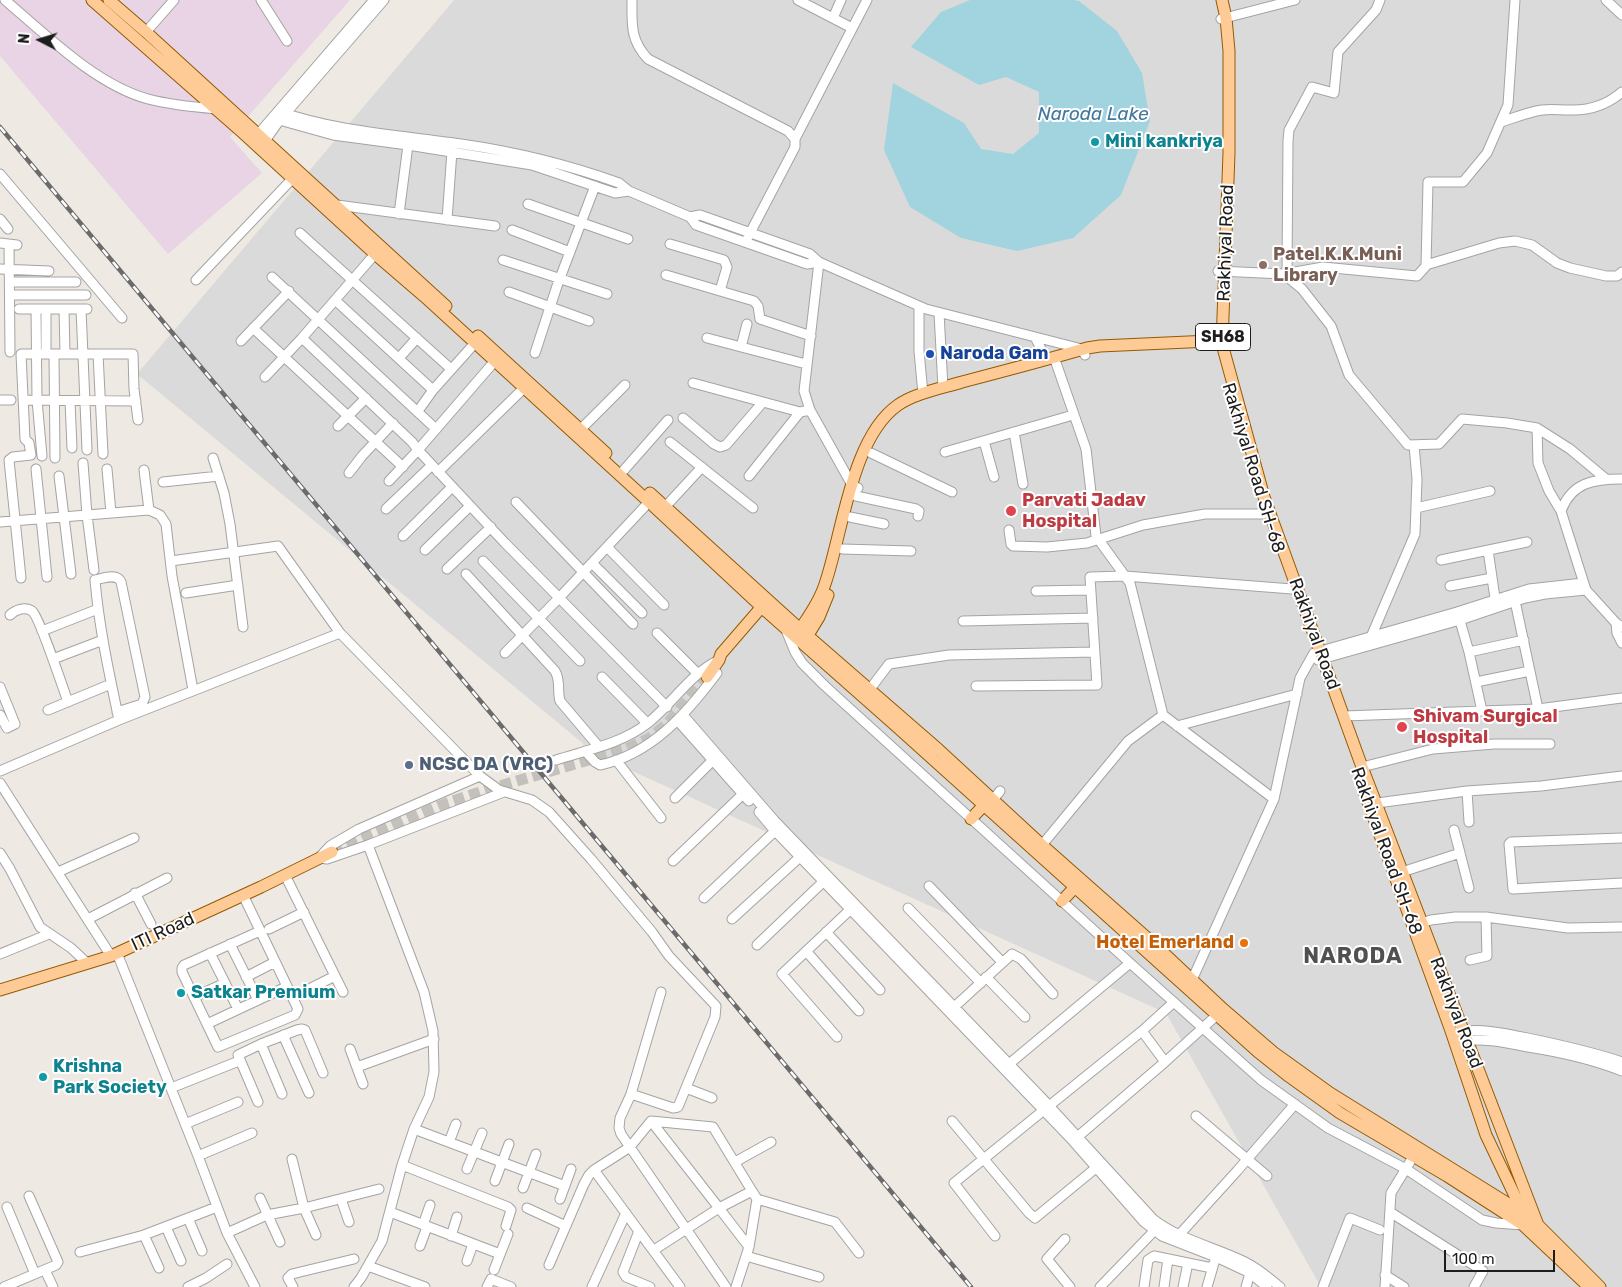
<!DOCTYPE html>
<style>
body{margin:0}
#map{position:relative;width:1622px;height:1287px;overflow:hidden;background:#eee9e2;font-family:Rubik,sans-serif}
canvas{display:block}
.north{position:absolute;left:15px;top:15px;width:50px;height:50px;-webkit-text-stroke:4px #fff;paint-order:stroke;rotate:275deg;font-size:14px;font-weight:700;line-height:20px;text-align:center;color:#1d1d1d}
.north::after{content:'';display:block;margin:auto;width:18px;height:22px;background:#1d1d1d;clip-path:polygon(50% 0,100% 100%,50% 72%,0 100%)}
.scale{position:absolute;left:1444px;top:1250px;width:111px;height:22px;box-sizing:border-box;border:2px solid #1d1d1d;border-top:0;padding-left:6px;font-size:15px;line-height:18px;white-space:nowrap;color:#1d1d1d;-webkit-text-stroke:4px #fff;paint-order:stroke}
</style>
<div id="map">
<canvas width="1622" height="1287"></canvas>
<div class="north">N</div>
<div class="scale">100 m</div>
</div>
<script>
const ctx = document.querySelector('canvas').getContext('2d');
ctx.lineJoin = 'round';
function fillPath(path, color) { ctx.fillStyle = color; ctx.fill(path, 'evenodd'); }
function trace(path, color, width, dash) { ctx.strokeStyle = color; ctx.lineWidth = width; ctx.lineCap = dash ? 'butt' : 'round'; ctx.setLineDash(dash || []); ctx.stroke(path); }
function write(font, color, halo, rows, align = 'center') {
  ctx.font = font + ' Rubik,sans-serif'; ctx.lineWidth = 4; ctx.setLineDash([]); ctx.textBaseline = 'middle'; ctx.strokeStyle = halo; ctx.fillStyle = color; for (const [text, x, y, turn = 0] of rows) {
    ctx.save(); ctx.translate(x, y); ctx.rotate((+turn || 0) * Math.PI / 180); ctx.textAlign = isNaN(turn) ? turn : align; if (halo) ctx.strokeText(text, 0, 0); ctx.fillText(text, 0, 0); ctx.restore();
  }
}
fillPath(new Path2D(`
 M454 0H1622V1287H1321L1166 1013 597 755 137 374Z`), '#dbdada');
fillPath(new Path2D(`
 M0 0H350L230 137 262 173 168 254 0 56Z`), '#e8d4e5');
fillPath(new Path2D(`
 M970 0H1074L1079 1 1117 31 1142 73 1150 121 1121 195 1073 238 1017 251 961 238 910 207 884 150 893 83 964 123 981 149 1013 154 1039 133V92L1006 77 979 85 911 47 941 12Z`), '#a1d4de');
trace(new Path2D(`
 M332 852 444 804 486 790 626 749 648 739 667 724 707 677`), '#c4c0bb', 11, [11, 5.5]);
const minor = new Path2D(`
 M5 0C46 35 96 85 148 99 171 105 193 107 216 109
 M261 0 287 41
 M632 0C632 24 630 40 648 59L788 131 795 139V147L748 237
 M798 0 852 28
 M1606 0 1622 15
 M833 18 841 0
 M1221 19 1295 0
 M146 32 174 0
 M278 111C337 132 400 135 461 144 517 152 566 164 619 183L629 191 690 217 696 225 807 264 819 262
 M272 118 333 135 408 145 532 165 615 193 629 191
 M1501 122C1514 118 1528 112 1542 110 1551 109 1559 110 1569 110 1589 111 1607 105 1622 92
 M254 139 374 0
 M795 139 867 0
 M262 145 279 121 384 0
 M0 174 122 318
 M528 204 628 239
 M337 205 495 226
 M399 214 408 145
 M690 217 700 215 810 254 819 262 926 309 1082 349 1085 355
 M0 219 8 229
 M447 220 452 151
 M512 230 570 252
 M300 233 451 369
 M0 243 17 245
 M9 244 10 352
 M670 244 724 260 727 267 720 291
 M375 254 302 338 412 442 418 450 389 481
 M503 260 607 294
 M819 262 804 391 810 410 852 485 858 488
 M1426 265 1499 243 1515 241 1532 245 1557 263 1570 268 1606 276H1617L1622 272
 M0 269 49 271
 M1218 271 1284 274 1323 267 1417 276 1426 266 1428 182H1463L1487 153 1508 105 1515 0
 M1287 273 1288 141 1289 130 1312 87 1334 93 1338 52 1376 10 1380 0
 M1284 274 1302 289 1331 326 1349 375 1408 445 1439 444 1462 419 1507 423 1537 428 1570 449 1606 479
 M666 275 754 301 758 306 760 319 811 336
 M272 277 436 429
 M196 280 293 178
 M10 282H76
 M509 292 589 321
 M10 295H86
 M335 300 433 390
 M919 307V351L923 394
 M19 309H87
 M36 309 37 400 42 456
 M64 309 65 354
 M81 309 87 450
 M939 313 943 388
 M253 328 403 467
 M1035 337 1041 349V360
 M707 338 806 364
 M241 341 289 291
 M741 347 747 324
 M535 353 557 286 595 186
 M46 354V309
 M54 354 55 458
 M98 354 103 454
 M1054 357 1086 449 1096 536 1130 583 1163 715 1274 799
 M399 358 417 338
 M494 362 418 450 505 543 667 707
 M265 377 302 338
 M693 383 800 412 810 410
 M0 400H11
 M23 400 136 401
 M70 401 72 448
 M418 411 433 390 475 343
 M683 418 714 444 720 447 726 445 763 402
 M338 426 366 398
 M1537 428 1538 463 1549 491 1561 511
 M581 429 625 385
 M1014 432 1023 484
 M984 441 994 477
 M670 442 753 508
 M945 452 1073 415
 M871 453 952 492
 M213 458 224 493 230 524 243 627
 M83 463 87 515 94 570
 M36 469 47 577
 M107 469 111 513
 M144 470 149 510
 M624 470 668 420
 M438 472 524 388
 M349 473 362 456 393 423
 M59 476 71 574
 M749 476 800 412
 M1622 479C1594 479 1572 482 1561 511L1586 590 1616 623 1622 627
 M163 482 219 476
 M856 496 916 509 919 511 918 516
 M516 502 633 624
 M665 507 702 467
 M1416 508 1490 491
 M386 509 432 465
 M850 517 884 524
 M0 522 149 510 160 515 166 524 172 576 193 690
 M1009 530 1011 544 1013 546 1047 547 1087 543 1143 525 1205 514H1265L1270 512
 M403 536 452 487
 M607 547 664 605
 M842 549 911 551
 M425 550 470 506
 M1488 550 1496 605
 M1441 560 1527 542
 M171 561 278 546 340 633
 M483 561 580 661
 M592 563 642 613
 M447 569 491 527
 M466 574 555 671C561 681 557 691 560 701L599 747
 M21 578 9 460 13 457 31 455 29 443 25 439 21 354H133L134 389 138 420
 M1450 586 1492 578
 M1036 591 1090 590
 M186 593 238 585
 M1515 601 1538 709
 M1458 614 1469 652 1482 711
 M10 615C15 610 25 606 32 611 39 616 63 688 68 702
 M963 621 1093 618
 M1616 623 1617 633 1622 643
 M786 630 795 652 802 663 825 686 1130 963 1261 1080 1328 1128 1406 1169 1482 1220 1496 1223 1523 1225
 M42 631 98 609
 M657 633 698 674
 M1371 637 1415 534 1417 479 1414 445
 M1469 652 1524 640
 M505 653 559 598 649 502
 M53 659 103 640
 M1318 660 1460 620 1525 598 1545 594 1586 590
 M602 677 647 723
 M1476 682 1530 671
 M976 686 1097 685 1090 577 1125 576 1292 589
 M0 687 15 724 7 728 0 715
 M870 689 889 664 949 655 1095 652
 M48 710 111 684
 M117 712 142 704 145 697 121 582C117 573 104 578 95 580 99 627 109 673 119 720
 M683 715 774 820 1041 1097 1153 1219C1180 1240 1215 1247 1245 1262 1258 1268 1269 1278 1280 1287
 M1344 716 1538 709 1622 698
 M678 721 749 801
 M1177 726 1297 694
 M585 751 595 762 600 765C652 754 687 713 717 673
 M556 760C587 750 621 744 648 723 672 704 691 673 719 660
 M616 760 661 818
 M1362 767 1433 749 1494 744H1550
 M0 771 119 720 340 633 480 776 499 790 532 800 549 812 591 859 652 932 669 956 716 1006 715 1017 678 1107 673 1108 631 1094
 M480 776 359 829 330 846 319 858 327 859 368 845 504 792
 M0 783 111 956
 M1467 791 1469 822
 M675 798 713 760
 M993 800 1000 791
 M1377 803 1467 791 1541 786 1622 776
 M759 812 775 831 1073 1141 1144 1222 1162 1236 1216 1257 1250 1273 1267 1287
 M1622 838 1511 842 1509 844 1513 889 1622 883
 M1042 845 1128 741 1163 715
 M0 853 10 869 40 927 71 948 87 963
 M1460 853 1469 888
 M673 861 743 794
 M58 872 134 838
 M1402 872 1460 853 1454 830
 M285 875 343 992
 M929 886 1002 962
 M135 893 151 924
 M243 895 298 1009 295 1015 218 1047 182 972V968L184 965 260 931
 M704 898 775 831
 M908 908 981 983
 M88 919 167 878
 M732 919 800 857
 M1421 923 1431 920 1455 917H1486L1568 928 1622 927
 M269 929 304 912
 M826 932 880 990
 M230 944 258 1000
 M757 945 824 881
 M806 951 859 1011
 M117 953 198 1156 227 1233 255 1287
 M210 953 238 1009
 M0 954 49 934
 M1470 960 1487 956 1486 917
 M246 977 275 962
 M986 977 1025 1017
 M1192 980 1274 799 1300 678 1314 653 1457 612 1529 589 1583 583
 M661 992 631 1094 620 1118 619 1128 621 1134 726 1287
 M301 993 335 976
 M194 997 225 983
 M951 1010 1012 954 1021 959 1053 994
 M207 1024 286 987
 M1142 1031 1174 1002
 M1457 1032C1485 1027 1516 1036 1542 1041 1569 1047 1596 1053 1622 1062
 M283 1035 309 1093
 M837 1037 782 974 853 907
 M1455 1042C1480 1037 1504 1042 1528 1047 1560 1052 1592 1059 1622 1071
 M261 1044 282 1094
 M350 1049 363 1084
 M1009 1064 1130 963
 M357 1067 434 1039
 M171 1088 239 1061
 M686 1088 712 1098
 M258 1102 238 1055 261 1044 297 1030 302 1029 305 1030 323 1073
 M1049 1106 1142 1031 1165 1062
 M1196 1116 1267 1176
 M651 1121 713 1127 752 1191 719 1208 651 1121 630 1147 594 1170 680 1287
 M952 1121 1029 1213 1035 1218 1097 1167
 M185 1124 238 1102
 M414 1129 565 1186
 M1075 1139 1165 1062 1217 1015
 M449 1142 456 1124
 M198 1156 252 1133
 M292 1159 304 1208 316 1235
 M735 1162 771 1142
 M402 1165 508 1207 511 1210 506 1226
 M467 1169 482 1133
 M495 1181 509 1144
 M523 1188 536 1154
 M752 1191 757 1199 835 1222 859 1253
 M260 1198 280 1242
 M341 1199 349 1222
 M560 1199 571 1169
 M7 1207 35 1274
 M527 1208 566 1226
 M390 1212 500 1254
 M1390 1212 1483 1271 1474 1287
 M188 1218 202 1251
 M423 1225 430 1205
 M166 1227 181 1261
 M639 1231 623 1272 626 1277 650 1287
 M227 1233 267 1215 304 1208 379 1189
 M144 1235 159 1268
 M1179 1235 1237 1171 1295 1104
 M451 1236 457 1217
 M995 1236 954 1183 1044 1110
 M1065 1239 1047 1259 1070 1287
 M420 1246 427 1227
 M749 1247 757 1199
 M654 1250 719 1208 749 1247 736 1287
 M80 1252 144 1235 217 1207
 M746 1256 819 1277
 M467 1261 473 1244
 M549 1265 584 1184 589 1175 594 1170
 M368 1266 425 1287
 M45 1270 53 1287
 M494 1270 508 1234
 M1385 1275 1404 1287
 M4 1287 56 1265 58 1262 29 1196
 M188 1287 206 1278 227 1264
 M293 1287 288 1278 292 1274 354 1259
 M354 1287 361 1278 382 1241 402 1165 414 1129 429 1097 434 1072 433 1031 424 992 368 845
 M487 1287 491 1279 511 1287
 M592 1287 626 1213
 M1100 1287 1155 1230
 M1144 1287 1148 1260 1154 1256 1212 1268
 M1164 1287 1168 1259
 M1183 1287 1188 1263
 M1207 1287 1214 1263
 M1246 1287 1250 1273
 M1323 1287 1350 1218 1380 1230
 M1385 1287 1391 1193 1413 1157`);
const major = new Path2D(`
 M92 0 241 131 375 254 425 297 649 502 767 612 897 727 1258 1052 1287 1075 1340 1113 1447 1176 1523 1225 1589 1287
 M109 0 146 32 446 306
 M1222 0 1226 18 1229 51V153L1222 344 1264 497 1362 767 1538 1225
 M478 336 606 453
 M650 493 800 629 939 750 1042 845 1153 943 1223 1009 1273 1052 1330 1093 1523 1213 1538 1225 1600 1287
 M797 634C808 617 820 601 826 581 843 530 852 437 898 405 915 393 943 388 962 382 1004 371 1046 360 1087 348L1100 346 1210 341 1215 344H1222
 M805 640 819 617 828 595
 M707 677 719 660 721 654 765 603
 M1364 791 1450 1028 1486 1135 1523 1213
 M971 819 984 805
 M1062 901 1075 887
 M0 990 111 956 261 887 332 852`);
trace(minor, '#a4a4a4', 11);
trace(major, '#955a00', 13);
trace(minor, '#fff', 9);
trace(major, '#fecb97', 11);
const rail = new Path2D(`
 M0 127 971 1287`);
trace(rail, '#6b6b6b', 4.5);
trace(rail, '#fff', 2.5, [8]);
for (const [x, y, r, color] of [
 [1095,142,5,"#0f9aa8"],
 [1263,265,5,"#8d6e63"],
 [930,354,5,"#1a4fb4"],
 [1011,511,6,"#e0444e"],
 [1402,727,6,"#e0444e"],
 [409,765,5,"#5c6f8a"],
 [1244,943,5,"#e8710a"],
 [181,993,5,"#0f9aa8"],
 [43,1077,5,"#0f9aa8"]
]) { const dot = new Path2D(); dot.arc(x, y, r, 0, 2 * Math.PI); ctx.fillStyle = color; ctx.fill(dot); trace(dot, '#fff', 2); }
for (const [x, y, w] of [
 [1223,337,55]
]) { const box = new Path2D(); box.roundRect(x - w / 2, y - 13.5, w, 27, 4); ctx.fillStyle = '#fff'; ctx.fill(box); trace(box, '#1d1d1d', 1); }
write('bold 16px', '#1d1d1d', null, [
 ["SH68",1223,337]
]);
write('bold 18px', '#0d838f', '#fff', [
 ["Mini kankriya",1105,142],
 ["Satkar Premium",191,993],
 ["Krishna",53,1067],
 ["Park Society",53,1088]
], 'left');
write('18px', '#1d1d1d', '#fff', [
 ["Rakhiyal Road",1226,243,-88],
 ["Rakhiyal Road SH-68",1253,468,73],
 ["Rakhiyal Road",1314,634,70],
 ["Rakhiyal Road SH-68",1386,851,70],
 ["ITI Road",163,932,-25],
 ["Rakhiyal Road",1456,1013,69]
]);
write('bold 18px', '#785e54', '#fff', [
 ["Patel.K.K.Muni",1273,255],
 ["Library",1273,276]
], 'left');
write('bold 18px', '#164399', '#fff', [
 ["Naroda Gam",940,354]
], 'left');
write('bold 18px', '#be3a42', '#fff', [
 ["Parvati Jadav",1022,501],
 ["Hospital",1022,522],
 ["Shivam Surgical",1413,717],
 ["Hospital",1413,738]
], 'left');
write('bold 18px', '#4e5e75', '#fff', [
 ["NCSC DA (VRC)",419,765]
], 'left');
write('bold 18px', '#c56008', '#fff', [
 ["Hotel Emerland",1234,943]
], 'right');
write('italic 19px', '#42779f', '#fff', [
 ["Naroda Lake",1093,115]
]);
ctx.letterSpacing = '1px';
write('bold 22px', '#505050', '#fff', [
 ["NARODA",1353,957]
]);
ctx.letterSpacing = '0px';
</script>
